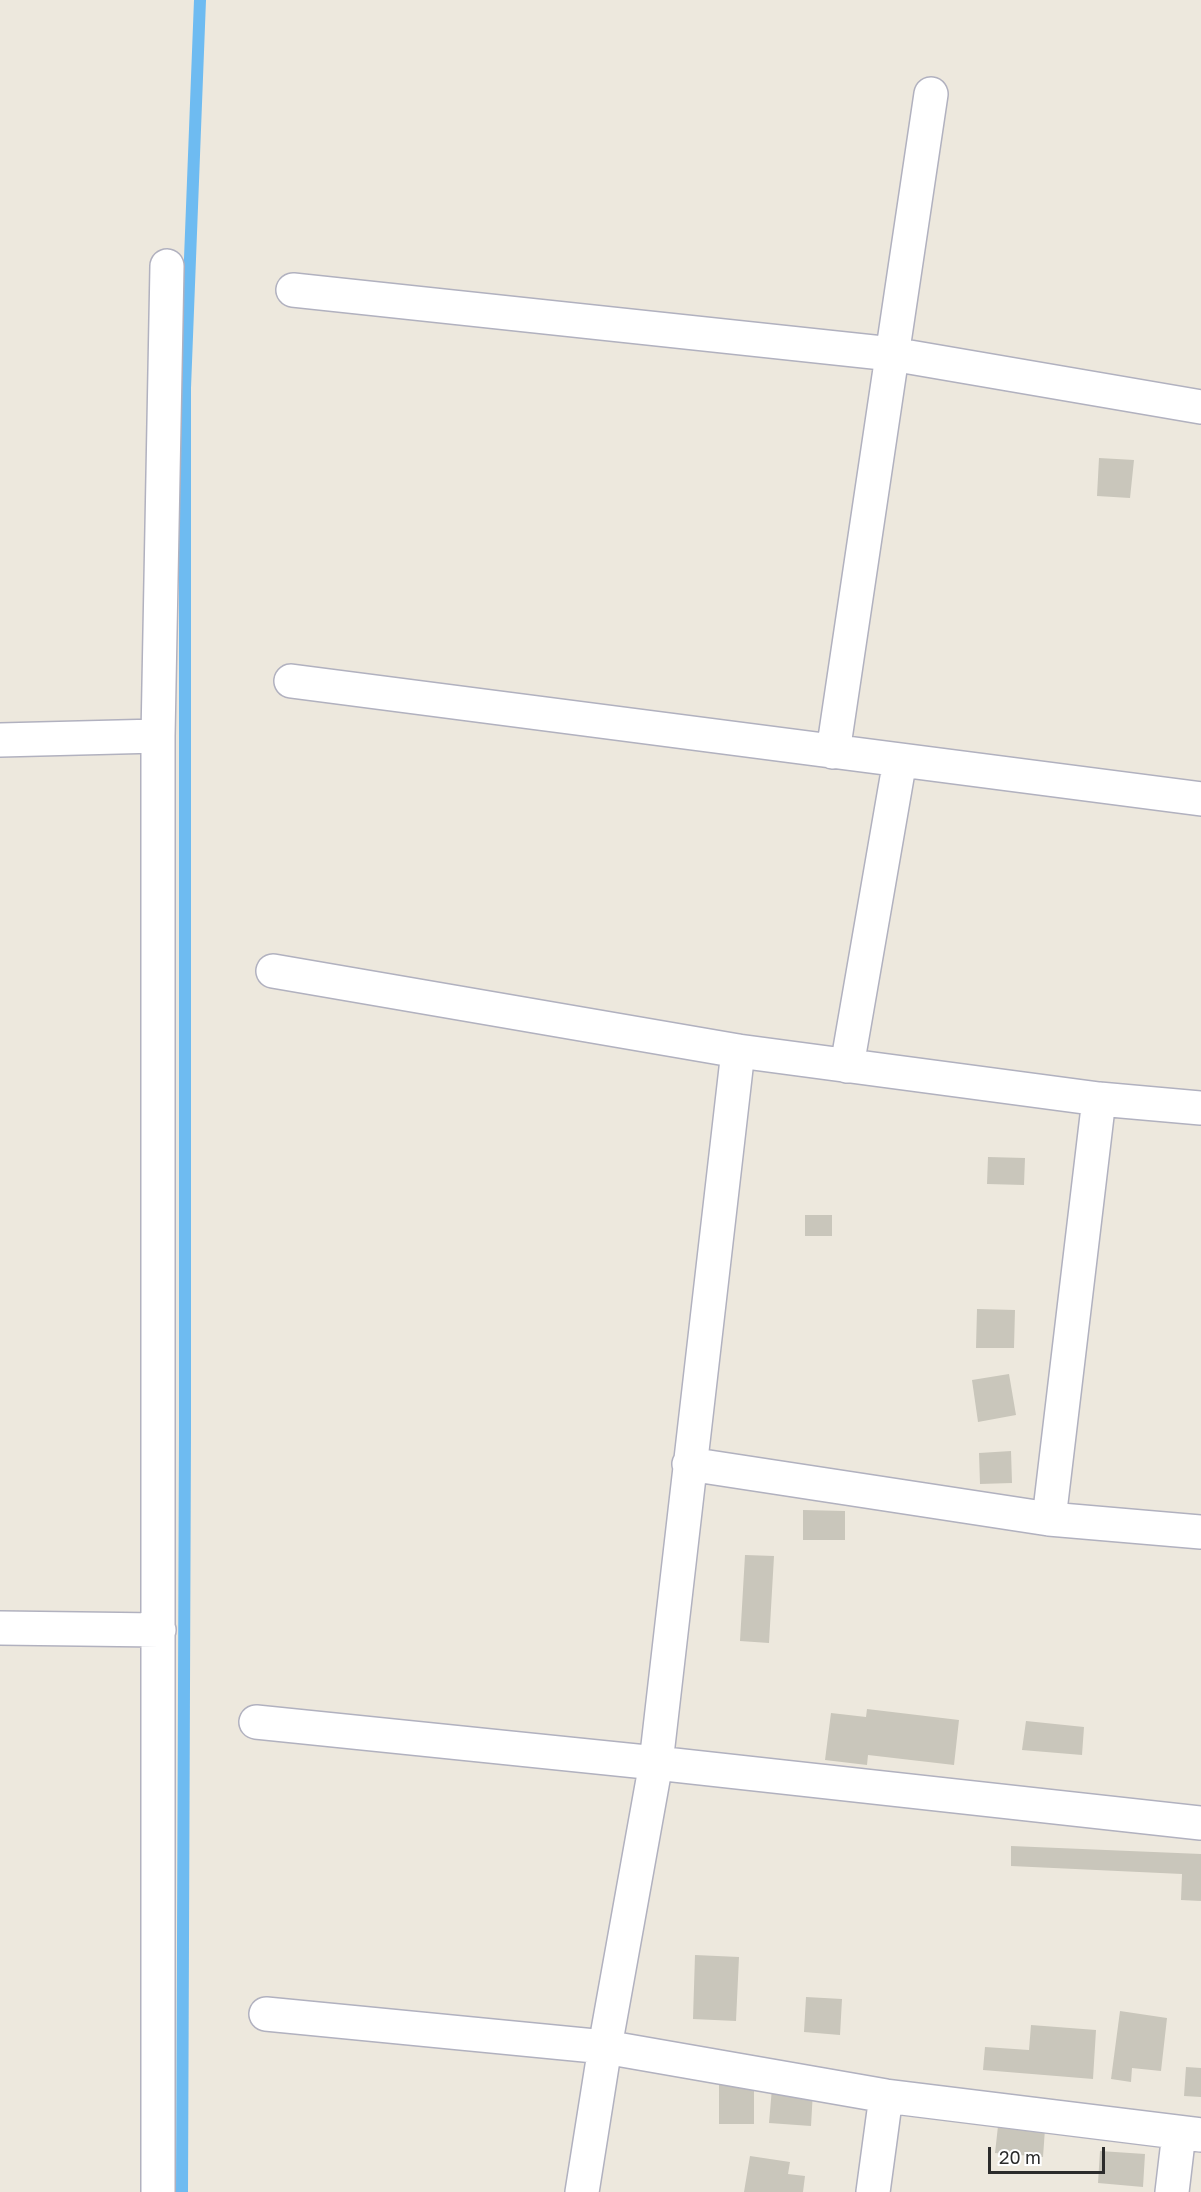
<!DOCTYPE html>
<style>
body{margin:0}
#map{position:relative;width:1201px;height:2192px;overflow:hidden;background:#ede8dd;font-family:"Golos Text",sans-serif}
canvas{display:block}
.scale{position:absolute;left:988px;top:2147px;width:117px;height:27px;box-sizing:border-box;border:3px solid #2b2b2b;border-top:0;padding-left:8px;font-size:18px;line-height:21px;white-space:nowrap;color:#2b2b2b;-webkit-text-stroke:4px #fff;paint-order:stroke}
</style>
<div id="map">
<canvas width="1201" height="2192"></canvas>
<div class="scale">20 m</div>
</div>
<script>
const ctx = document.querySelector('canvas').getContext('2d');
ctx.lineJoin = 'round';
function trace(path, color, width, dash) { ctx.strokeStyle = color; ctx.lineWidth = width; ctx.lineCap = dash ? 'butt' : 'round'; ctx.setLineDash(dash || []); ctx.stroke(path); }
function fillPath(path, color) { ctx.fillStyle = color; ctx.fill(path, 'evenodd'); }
trace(new Path2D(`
 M182 2192 185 1433V388L200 0`), '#6ebbf1', 12);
fillPath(new Path2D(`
 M1099 458 1134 460 1130 498 1097 496Z
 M988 1157 1025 1158 1024 1185 987 1184Z
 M805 1215H832V1236H805Z
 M977 1309 1015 1310 1014 1348H976Z
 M1009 1374 1016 1415 978 1422 972 1380Z
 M1011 1451 1012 1483 980 1484 979 1453Z
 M803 1510 845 1511V1540H803Z
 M745 1555 774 1556 769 1643 740 1641Z
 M867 1709 959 1720 954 1765 868 1755 867 1765 825 1760 831 1713 866 1717Z
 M1026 1721 1084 1727 1082 1755 1022 1750Z
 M1011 1846 1201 1854V1901L1181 1900 1182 1874 1011 1866Z
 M695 1955 739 1957 736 2021 693 2019Z
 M806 1997 842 1999 840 2035 804 2032Z
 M1120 2011 1167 2018 1161 2071 1132 2068 1131 2082 1111 2079Z
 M1031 2025 1096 2030 1093 2079 983 2070 985 2047 1029 2050Z
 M1186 2067 1201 2068V2097L1184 2096Z
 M719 2085H754V2124H719Z
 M772 2088 813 2091 811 2126 769 2123Z
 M998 2126 1045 2129 1043 2157 995 2153Z
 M1100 2151 1145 2154 1143 2187 1098 2183Z
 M750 2156 790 2162 788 2174 805 2176 803 2192H744Z`), '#c9c6bb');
const street = new Path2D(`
 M293 290 892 354 1201 407
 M291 681 1201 799
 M0 740 158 736
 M833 752 931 94
 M273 971 738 1051 1099 1099 1201 1108
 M847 1066 900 760
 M689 1464 1049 1519 1201 1532
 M1049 1519 1099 1099
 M0 1628 159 1630
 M256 1722 656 1763 1201 1823
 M266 2014 605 2047 886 2096 1201 2135
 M158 2192V736L167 266
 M582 2192 605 2047 656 1763 738 1051
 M873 2192 886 2096
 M1172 2192 1179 2133`);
trace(street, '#b1b1bf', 36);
trace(street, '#fff', 33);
</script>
